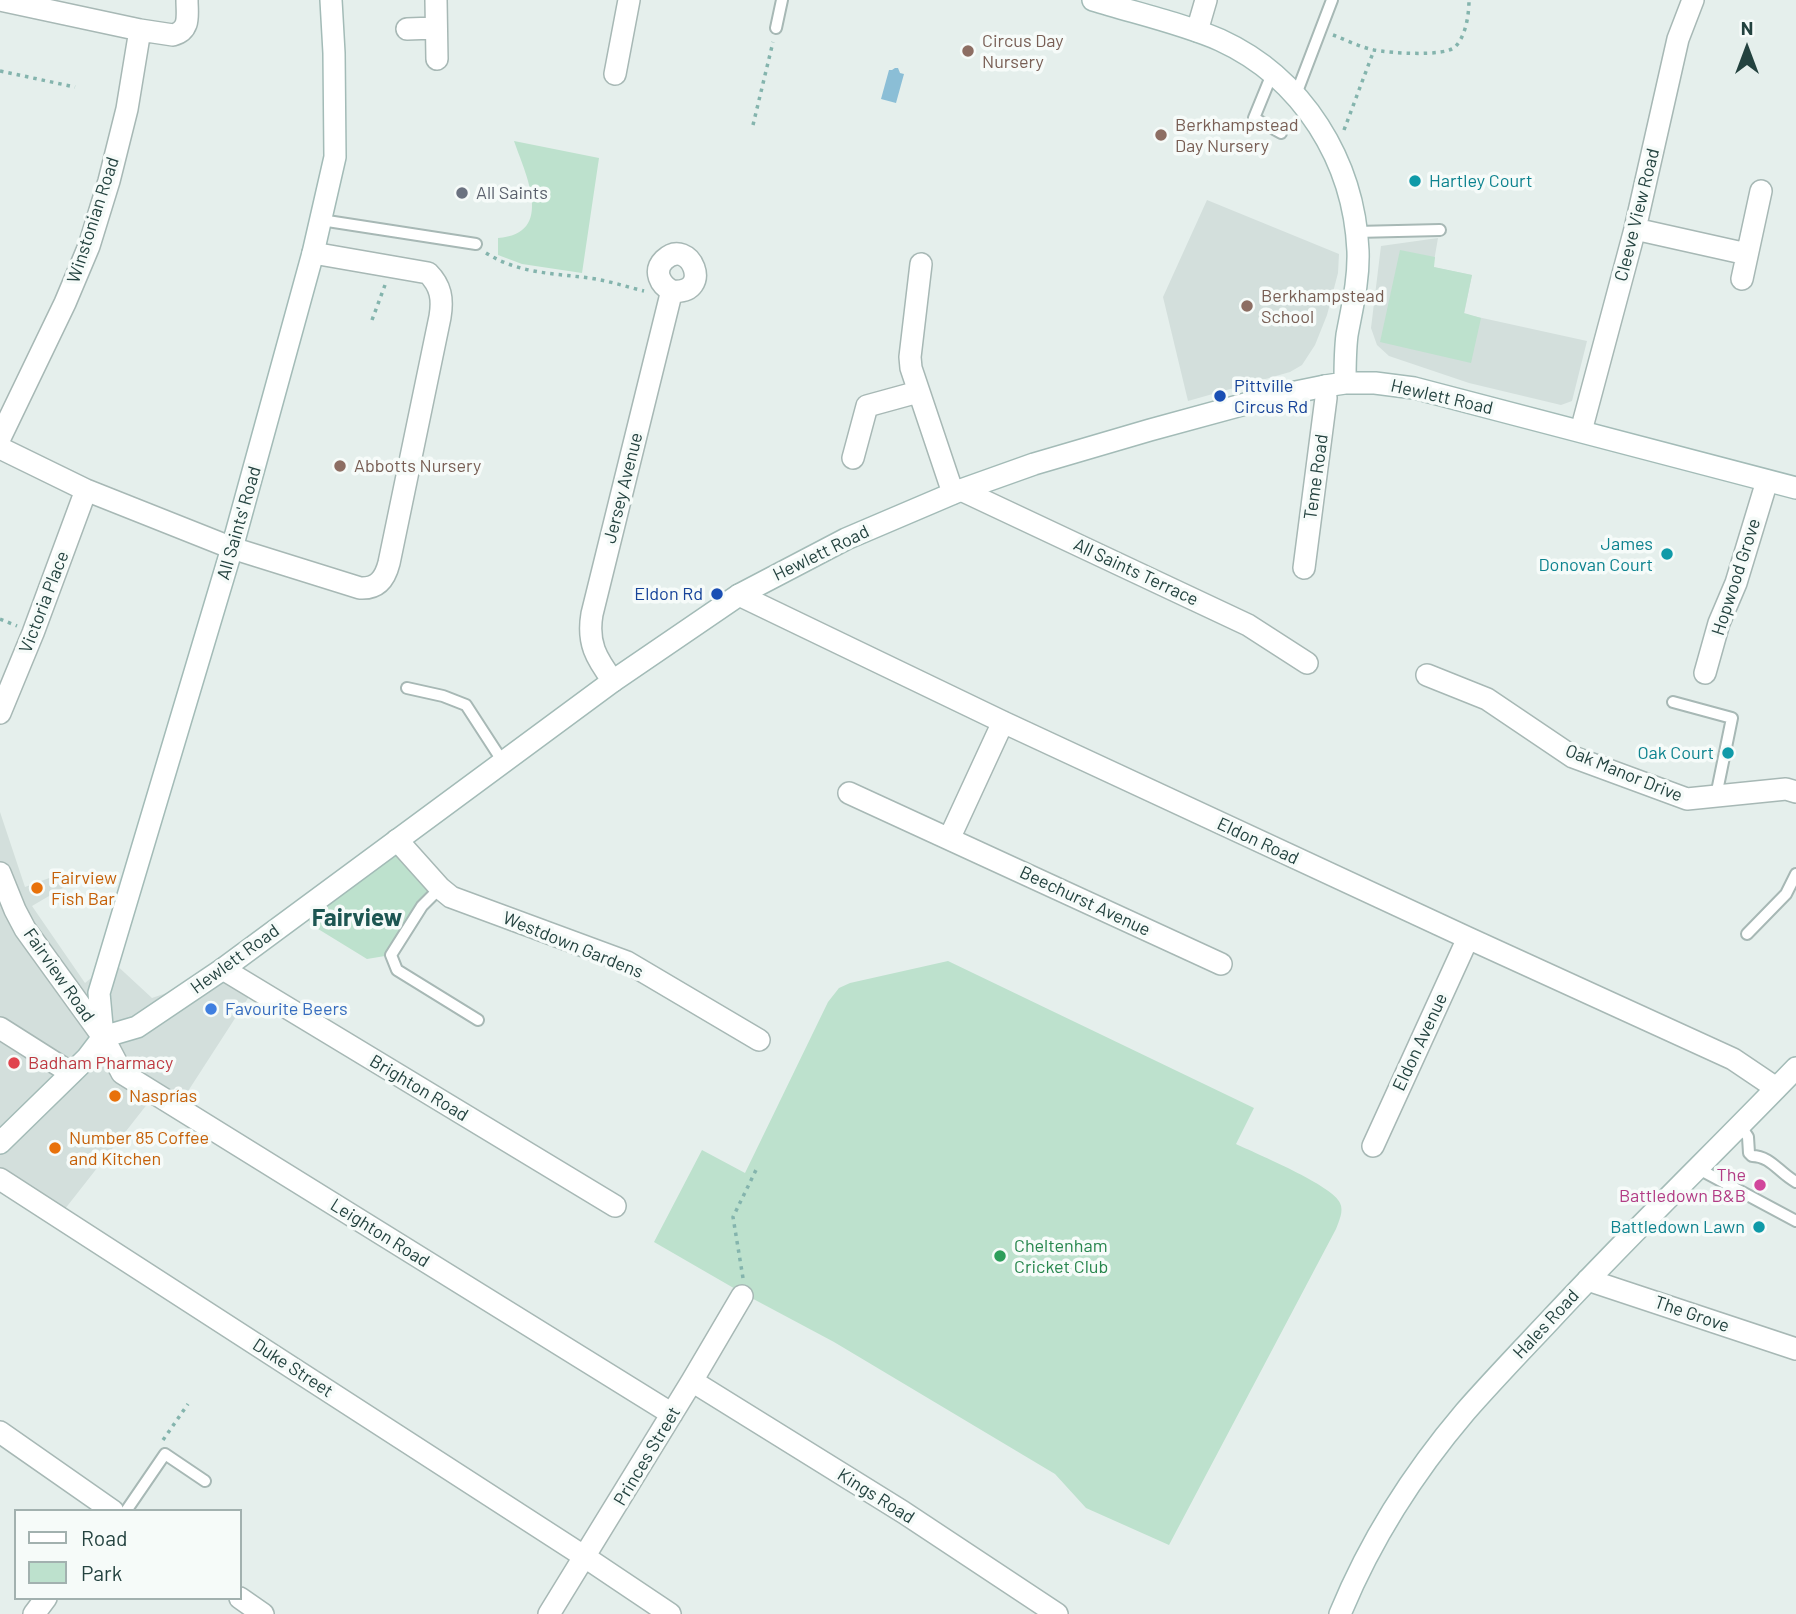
<!DOCTYPE html>
<meta charset="utf-8">
<style>
body{margin:0}
#map{position:relative;width:1796px;height:1614px;overflow:hidden;background:#e5efec;font-family:Barlow,sans-serif}
canvas{display:block}
.legend{position:absolute;left:14px;top:1509px;width:228px;height:91px;box-sizing:border-box;background:#f6fbf9;border:2px solid #a2b1af;margin:0;padding:9px 12px;list-style:none;font-size:21px;color:#23423f}
.legend li{display:flex;align-items:center;gap:14px;height:35px}
.legend b{width:35px;border:2px solid #a2b1af}
.north{position:absolute;left:1712px;top:14px;width:70px;height:70px;-webkit-text-stroke:5px #f6fbf9;paint-order:stroke;rotate:0deg;font-size:19px;font-weight:700;line-height:28px;text-align:center;color:#23423f}
.north::after{content:'';display:block;margin:auto;width:24px;height:32px;background:#23423f;clip-path:polygon(50% 0,100% 100%,50% 72%,0 100%)}
</style>
<div id="map">
<canvas width="1796" height="1614"></canvas>
<ul class="legend">
<li><b style="height:9px;background:#fff"></b>Road</li>
<li><b style="height:19px;background:#bde1cd"></b>Park</li>
</ul>
<div class="north">N</div>
</div>
<script>
const ctx = document.querySelector('canvas').getContext('2d');
ctx.lineJoin = 'round';
function fillPath(path, color) { ctx.fillStyle = color; ctx.fill(path, 'evenodd'); }
function trace(path, color, width, dash) { ctx.strokeStyle = color; ctx.lineWidth = width; ctx.lineCap = dash ? 'butt' : 'round'; ctx.setLineDash(dash || []); ctx.stroke(path); }
function write(font, color, halo, rows, align = 'center') {
  ctx.font = font + ' Barlow,sans-serif'; ctx.lineWidth = 7; ctx.setLineDash([]); ctx.textBaseline = 'middle'; ctx.strokeStyle = halo; ctx.fillStyle = color; for (const [text, x, y, turn = 0] of rows) {
    ctx.save(); ctx.translate(x, y); ctx.rotate((+turn || 0) * Math.PI / 180); ctx.textAlign = isNaN(turn) ? turn : align; if (halo) ctx.strokeText(text, 0, 0); ctx.fillText(text, 0, 0); ctx.restore();
  }
}
fillPath(new Path2D(`
 M1207 200 1339 254 1338 273 1327 315 1315 345 1302 365 1290 372 1188 401 1163 297Z
 M1438 238 1433 267 1472 275 1464 314 1587 341 1572 401 1561 405 1469 383 1389 356 1377 345 1371 328 1381 246Z
 M0 812 25 887 60 874 66 886 32 906 85 983 112 961 152 998 219 975 252 992 181 1102 152 1098 61 1214 0 1187Z`), '#d3dfdc');
fillPath(new Path2D(`
 M514 141 599 158 582 273 522 264 498 255V238C556 234 525 173 514 141Z
 M1400 250 1435 257 1434 267 1472 275 1464 313 1481 318 1471 363 1380 342Z
 M397 840 440 888 391 955 367 959 310 924 305 908Z
 M948 961 1254 1108 1236 1144C1255 1153 1334 1186 1340 1203 1344 1211 1339 1221 1336 1229L1169 1545 1086 1508 1055 1474 834 1342 744 1294 654 1242 702 1150 745 1173 828 1002 839 988 850 983Z`), '#bde1cd');
fillPath(new Path2D(`
 M895 68H898L900 73 904 74 896 103 881 99 889 70H892Z`), '#8bbed6');
const lane = new Path2D(`
 M776 28 782 0
 M1272 74 1254 118 1281 133
 M1295 97 1332 0
 M321 220 476 244
 M1356 232 1440 230
 M407 688 443 696 466 705 503 762
 M1673 702 1732 718 1716 796
 M440 888 422 906 391 955 397 970 478 1020
 M1747 934 1786 894 1796 874
 M1740 1125 1748 1137 1749 1153 1752 1156C1771 1156 1779 1173 1796 1182
 M1697 1168 1796 1221
 M126 1511 165 1454 205 1481`);
const street = new Path2D(`
 M0 0 140 30 173 35C191 30 187 15 187 0
 M436 0 437 59
 M407 29 435 28
 M1197 31 1206 0
 M615 74 629 0
 M1635 229 1747 254
 M921 264 910 357 911 368 953 493
 M1742 279 1761 191
 M1581 431 1635 229 1678 39 1693 0
 M0 438 65 303 89 246 109 181 127 109 140 30
 M0 448 86 490 232 548 360 588C377 589 385 579 389 563L440 317C443 299 441 286 428 273L313 253
 M853 458 867 406 918 392
 M961 490 1248 625 1307 663
 M1304 568 1326 398 1325 386
 M739 595 1003 722 1468 938 1733 1059 1776 1088
 M1705 673 1719 623 1736 583 1767 481
 M1427 675 1487 699 1573 757 1687 799 1786 789 1796 792
 M613 681C596 658 587 643 592 614L670 298 672 291C715 295 690 235 664 260 653 271 660 285 672 291
 M0 713 33 633 86 490
 M849 793 1221 964
 M949 839 1003 722
 M397 840 440 888 451 897 627 962 759 1040
 M0 873 15 910 25 929 103 1037 122 1073 672 1414
 M223 969 615 1206
 M0 1028 71 1073
 M1373 1146 1468 938
 M0 1179 585 1557 670 1614
 M1588 1280 1796 1349
 M692 1381 903 1512 1057 1614
 M0 1432 113 1511
 M240 1598 263 1614
 M34 1614 46 1598
 M549 1614 692 1381 742 1296`);
const secondary = new Path2D(`
 M1093 0C1135 13 1181 23 1220 40 1303 78 1354 161 1358 251 1359 280 1352 308 1347 335 1345 351 1345 367 1345 383
 M103 1037 99 993 232 548 313 253 335 157 334 53 331 0
 M0 1143 87 1058 103 1037 137 1027 223 969 613 681 739 595 846 539 961 490 1034 464 1150 430 1271 397 1325 386 1345 383H1375L1414 388 1796 488
 M1340 1614C1370 1541 1414 1472 1465 1412 1493 1380 1523 1349 1552 1318 1631 1233 1715 1152 1796 1068`);
trace(lane, '#a7b8b5', 14);
trace(street, '#a7b8b5', 24);
trace(secondary, '#a3bbb7', 24);
trace(new Path2D(`
 M1333 35C1346 40 1360 47 1374 50 1390 53 1444 57 1455 47 1466 36 1469 14 1469 0
 M0 71 75 87
 M753 125 773 42
 M1344 130 1374 50
 M486 253C521 275 557 273 596 279 612 282 628 287 644 291
 M372 320 385 285
 M0 619 17 626
 M743 1278 733 1217 756 1170
 M163 1440 188 1404`), '#84b4ad', 3.5, [3.5, 5]);
trace(lane, '#fff', 10);
trace(street, '#fff', 21);
trace(secondary, '#fff', 21);
for (const [x, y, r, color] of [
 [968,51,7,"#8d6e63"],
 [1161,135,7,"#8d6e63"],
 [1415,181,7,"#0f9aa8"],
 [462,193,7,"#6b7280"],
 [1247,306,7,"#8d6e63"],
 [1220,396,7,"#1a4fb4"],
 [340,466,7,"#8d6e63"],
 [1667,554,7,"#0f9aa8"],
 [717,594,7,"#1a4fb4"],
 [1728,753,7,"#0f9aa8"],
 [37,888,7,"#e8710a"],
 [211,1009,7,"#3f7fe0"],
 [14,1063,7,"#e0444e"],
 [115,1096,7,"#e8710a"],
 [55,1148,7,"#e8710a"],
 [1760,1185,7,"#d1479c"],
 [1759,1227,7,"#0f9aa8"],
 [1000,1256,7,"#2e9e5b"]
]) { const dot = new Path2D(); dot.arc(x, y, r, 0, 2 * Math.PI); ctx.fillStyle = color; ctx.fill(dot); trace(dot, '#f6fbf9', 2.5); }
write('18px', '#785e54', '#f6fbf9', [
 ["Circus Day",982,41],
 ["Nursery",982,62],
 ["Berkhampstead",1175,125],
 ["Day Nursery",1175,146],
 ["Berkhampstead",1261,296],
 ["School",1261,317],
 ["Abbotts Nursery",354,466]
], 'left');
write('18px', '#0d838f', '#f6fbf9', [
 ["Hartley Court",1429,181,"left"],
 ["James",1653,544],
 ["Donovan Court",1653,565],
 ["Oak Court",1714,753],
 ["Battledown Lawn",1745,1227]
], 'right');
write('18px', '#5b616d', '#f6fbf9', [
 ["All Saints",476,193]
], 'left');
write('18px', '#23423f', '#f6fbf9', [
 ["Cleeve View Road",1637,215,-76],
 ["Winstonian Road",93,220,-72],
 ["Hewlett Road",1442,397,13],
 ["Teme Road",1316,477,-82],
 ["Jersey Avenue",623,488,-76],
 ["All Saints' Road",239,523,-74],
 ["Hewlett Road",821,553,-26],
 ["All Saints Terrace",1136,572,25],
 ["Hopwood Grove",1736,577,-72],
 ["Victoria Place",44,602,-69],
 ["Oak Manor Drive",1624,773,22],
 ["Eldon Road",1258,841,25],
 ["Beechurst Avenue",1085,901,25],
 ["Westdown Gardens",573,945,22],
 ["Hewlett Road",235,959,-36],
 ["Fairview Road",59,975,55],
 ["Eldon Avenue",1420,1042,-65],
 ["Brighton Road",419,1088,31],
 ["Leighton Road",380,1233,32],
 ["The Grove",1692,1314,19],
 ["Hales Road",1546,1324,-47],
 ["Duke Street",293,1368,33],
 ["Princes Street",647,1456,-59],
 ["Kings Road",876,1496,32]
]);
write('18px', '#164399', '#f6fbf9', [
 ["Pittville",1234,386],
 ["Circus Rd",1234,407],
 ["Eldon Rd",703,594,"right"]
], 'left');
write('18px', '#c56008', '#f6fbf9', [
 ["Fairview",51,878],
 ["Fish Bar",51,899],
 ["Nasprías",129,1096],
 ["Number 85 Coffee",69,1138],
 ["and Kitchen",69,1159]
], 'left');
write('18px', '#366cbe', '#f6fbf9', [
 ["Favourite Beers",225,1009]
], 'left');
write('18px', '#be3a42', '#f6fbf9', [
 ["Badham Pharmacy",28,1063]
], 'left');
write('18px', '#b23c85', '#f6fbf9', [
 ["The",1746,1175],
 ["Battledown B&B",1746,1196]
], 'right');
write('18px', '#27864d', '#f6fbf9', [
 ["Cheltenham",1014,1246],
 ["Cricket Club",1014,1267]
], 'left');
write('bold 24px', '#1d5652', '#f6fbf9', [
 ["Fairview",357,918]
]);
</script>
